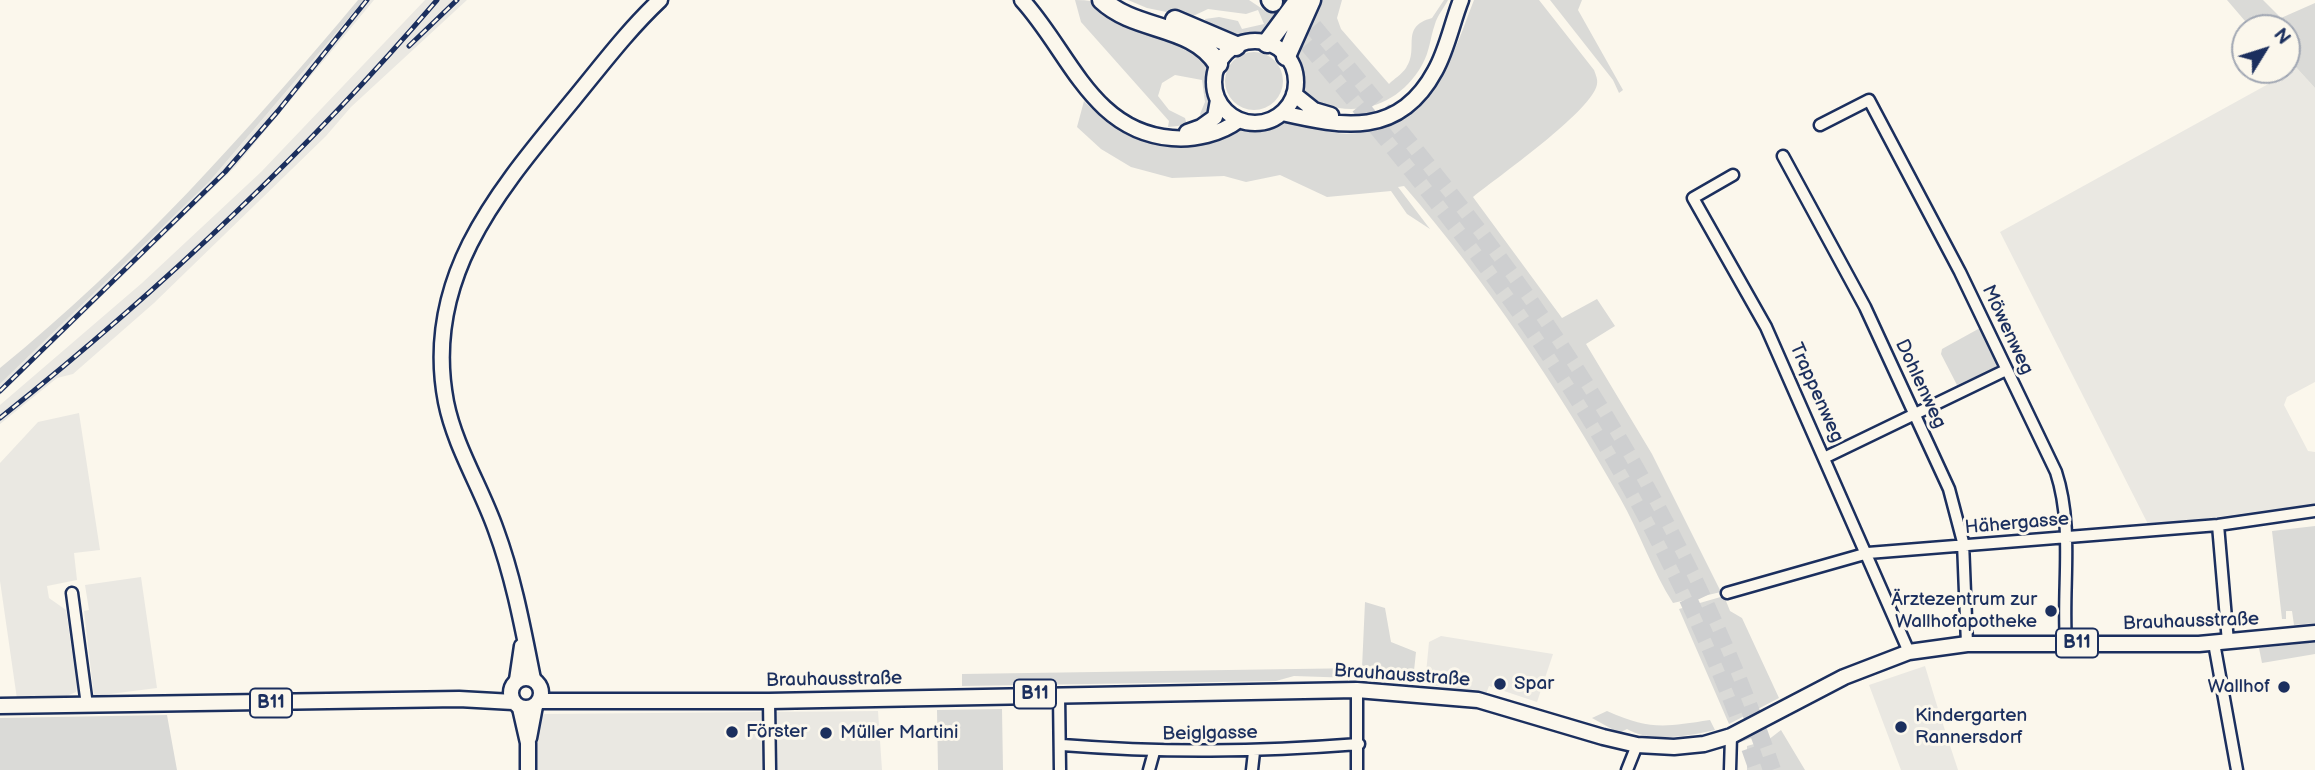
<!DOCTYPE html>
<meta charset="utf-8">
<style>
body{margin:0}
#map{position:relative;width:2315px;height:770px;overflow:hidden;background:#fbf7ec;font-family:"Balsamiq Sans",sans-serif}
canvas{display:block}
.north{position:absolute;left:2231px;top:14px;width:70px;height:70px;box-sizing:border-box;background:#fbf7ec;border:2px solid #a1a7b3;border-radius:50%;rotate:52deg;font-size:19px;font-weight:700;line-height:28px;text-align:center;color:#1b2f5e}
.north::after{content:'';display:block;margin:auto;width:24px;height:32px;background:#1b2f5e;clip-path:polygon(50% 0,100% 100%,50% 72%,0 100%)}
</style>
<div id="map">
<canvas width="2315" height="770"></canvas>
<div class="north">N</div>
</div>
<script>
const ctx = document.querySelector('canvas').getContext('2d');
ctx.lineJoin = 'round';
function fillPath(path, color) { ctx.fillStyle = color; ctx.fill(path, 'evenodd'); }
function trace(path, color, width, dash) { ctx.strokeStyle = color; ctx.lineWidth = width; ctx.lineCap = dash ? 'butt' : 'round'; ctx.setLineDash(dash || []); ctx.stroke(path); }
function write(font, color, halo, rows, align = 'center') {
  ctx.font = font + ' "Balsamiq Sans",sans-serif'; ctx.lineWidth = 6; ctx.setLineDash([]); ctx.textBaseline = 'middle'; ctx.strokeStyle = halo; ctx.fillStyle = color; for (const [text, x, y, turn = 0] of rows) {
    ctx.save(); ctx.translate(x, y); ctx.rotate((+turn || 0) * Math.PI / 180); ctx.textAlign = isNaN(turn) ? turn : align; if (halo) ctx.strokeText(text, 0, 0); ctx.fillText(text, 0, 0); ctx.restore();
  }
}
fillPath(new Path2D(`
 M364 0H374L235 167 0 395V384L209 182Z
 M425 0H467L351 107 326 136 154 303 73 374 57 378 0 424V405L142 283 261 172Z
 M2294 65 2315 88V382L2287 397 2284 405 2308 451 2315 452V504L2149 526 2000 232 2281 77Z
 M79 413 100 550 74 553 77 580 47 586 49 598 66 610 77 687 76 692 62 698 17 699 0 581V463L38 422Z
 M141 577 157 688 94 696 85 620 84 611 89 610 85 585Z
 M1441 636 1553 654 1537 702 1489 686 1486 694 1425 684 1429 642Z
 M1925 666 1939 712 1958 770H1901L1869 685Z
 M878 711 882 770H537L536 722 544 714Z`), '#eae8e2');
fillPath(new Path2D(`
 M358 0H364L209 182 0 384V368C132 261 249 130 358 0Z
 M1075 0C1125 0 1175 32 1210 65 1209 82 1218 107 1202 118L1200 114 1205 102 1202 80 1175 75 1162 83 1158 96 1169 110 1185 118 1187 125 1168 127 1169 121 1081 22Z
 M1128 0H1249L1264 10 1277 0H1292L1267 33C1250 37 1211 40 1205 19L1219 17 1238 21 1242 29 1264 24 1258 10 1246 14 1208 9 1191 17 1147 8Z
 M1317 0H1342L1337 18 1341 29 1389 84C1394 79 1402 74 1406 68 1420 48 1399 27 1432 18L1444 0H1448C1444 8 1437 16 1435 24 1430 38 1430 51 1422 65 1397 110 1343 123 1303 92L1300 66 1293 53Z
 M1474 0H1539L1594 70C1597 78 1599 82 1595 90 1580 119 1502 174 1473 197L1562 318 1597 299 1615 326 1586 344 1652 454 1721 592 1673 603C1653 572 1639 531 1620 498 1558 388 1487 282 1404 186L1398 187 1430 229 1407 214 1391 191 1327 197 1280 175 1246 182 1224 176 1172 178 1131 167 1101 149 1077 127 1084 101C1114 132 1160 156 1204 143 1217 139 1231 129 1244 127 1249 126 1254 128 1260 128 1268 126 1276 119 1284 119 1300 120 1316 129 1331 132 1358 138 1389 127 1411 110 1446 85 1459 38 1474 0Z
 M1550 0H1582L1578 10 1623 90 1619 93 1613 80Z
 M2227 0H2263L2281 18 2315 3V88L2294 65 2287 68V28H2251Z
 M1225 81a29 29 0 1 1 58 0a29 29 0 1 1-58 0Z
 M1980 328 1997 362 1995 368 1957 385 1941 354 1942 349Z
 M2315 526V623L2294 625 2292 611H2286V619H2282L2272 531Z
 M1724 596 1730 611 1742 618 1779 698 1729 724 1679 609Z
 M1365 602 1385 608 1391 642 1416 652 1413 680 1294 676 1276 681 962 686V674L1362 668Z
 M2315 642V654L2262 663 2259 648Z
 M1002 709 1003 770H938L937 710Z
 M1607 711C1650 730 1664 727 1710 720L1715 730C1690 736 1650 743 1627 729L1619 733 1592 718Z
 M167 715 177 770H0V718Z
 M1781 730 1805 770H1747V746L1768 740Z`), '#dadad7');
trace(new Path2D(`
 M1273 2C1359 105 1446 207 1523 316 1621 455 1702 609 1758 770
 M1296 6C1378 105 1462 204 1535 309 1634 452 1716 606 1772 770`), '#cecfd0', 18, [18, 9]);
const street = new Path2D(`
 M1820 125 1869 100 1960 272 2056 472C2074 527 2062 586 2066 643
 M1783 156 1865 307 1949 489 1963 542 1967 644
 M1733 175 1693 198 1766 327 1909 652
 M1826 457 2006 370
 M2218 525 2228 642
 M72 593 87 705
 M1727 593 1868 553 2218 525 2315 511
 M2214 643 2237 770
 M1357 690V770
 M1059 694 1060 770
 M769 701 770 770
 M1062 745C1165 753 1256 752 1359 744
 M1149 770 1154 752
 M1252 770 1254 752
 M1627 770 1637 745
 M1730 770 1731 736`);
const secondary = new Path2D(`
 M1022 0C1069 51 1092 132 1172 138 1194 140 1221 134 1239 120
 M1214 82a41 41 0 1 1 82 0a41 41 0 1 1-82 0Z
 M1294 94 1314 110 1331 115
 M1282 113C1343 127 1399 138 1435 71 1447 50 1452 23 1461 0
 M1187 132 1201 127 1215 117 1218 100
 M533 679C523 629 514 579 496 530 481 487 455 447 446 402 422 277 500 189 573 100 601 66 628 30 660 0
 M517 680 522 646
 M520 708 528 743V770
 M529 738 535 706`);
const primary = new Path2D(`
 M511 693a15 15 0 1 1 30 0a15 15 0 1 1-30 0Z
 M539 701H769L1357 690 1478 700 1603 737 1637 745 1674 747 1704 744 1731 736 1844 677 1909 652 1967 644H2199L2315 633
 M0 706 459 699 513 702`);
const highway = new Path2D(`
 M1102 0C1136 32 1192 23 1218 64
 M1271 0 1273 2
 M1175 20 1236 46
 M1267 43 1299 0
 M1286 56 1311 0`);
trace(street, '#1b2f5e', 15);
trace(secondary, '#1b2f5e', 19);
trace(primary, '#1b2f5e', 19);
trace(highway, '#1b2f5e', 23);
trace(street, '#fbf7ec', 10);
trace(secondary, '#fbf7ec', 14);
trace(primary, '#fbf7ec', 14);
trace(highway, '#fbf7ec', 18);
const rail = new Path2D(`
 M409 46 457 0
 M0 391 225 172 278 111 367 0
 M0 418C158 292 306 153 437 0`);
trace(rail, '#1b2f5e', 5);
trace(rail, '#fbf7ec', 2.5, [8]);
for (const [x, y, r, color] of [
 [2051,611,7,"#1b2f5e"],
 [1500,684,7,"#1b2f5e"],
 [2284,687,7,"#1b2f5e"],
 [1901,727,7,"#1b2f5e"],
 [732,732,7,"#1b2f5e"],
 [826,733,7,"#1b2f5e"]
]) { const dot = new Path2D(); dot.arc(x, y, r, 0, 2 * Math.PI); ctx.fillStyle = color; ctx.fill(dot); trace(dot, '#fbf7ec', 2.5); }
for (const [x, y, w] of [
 [2077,643,42],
 [1035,694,42],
 [271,703,42]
]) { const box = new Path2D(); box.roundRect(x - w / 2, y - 14.5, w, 29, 5); ctx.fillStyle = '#fbf7ec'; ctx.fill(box); trace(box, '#1b2f5e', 2); }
write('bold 18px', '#1b2f5e', null, [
 ["B11",2077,643],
 ["B11",1035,694],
 ["B11",271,703]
]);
write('19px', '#1b2f5e', '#fbf7ec', [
 ["Möwenweg",2007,330,65],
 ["Dohlenweg",1920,384,65],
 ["Trappenweg",1816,393,66],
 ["Hähergasse",2017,524,-5],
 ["Brauhausstraße",2191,622,-2],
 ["Brauhausstraße",1402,676,4],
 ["Brauhausstraße",834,680,-1],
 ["Beiglgasse",1210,734,-1]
]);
write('19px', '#1b2f5e', '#fbf7ec', [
 ["Ärztezentrum zur",2037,600,"right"],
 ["Wallhofapotheke",2037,622,"right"],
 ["Spar",1514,684],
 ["Wallhof",2270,687,"right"],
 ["Kindergarten",1915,716],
 ["Rannersdorf",1915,738],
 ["Förster",746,732],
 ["Müller Martini",840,733]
], 'left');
</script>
